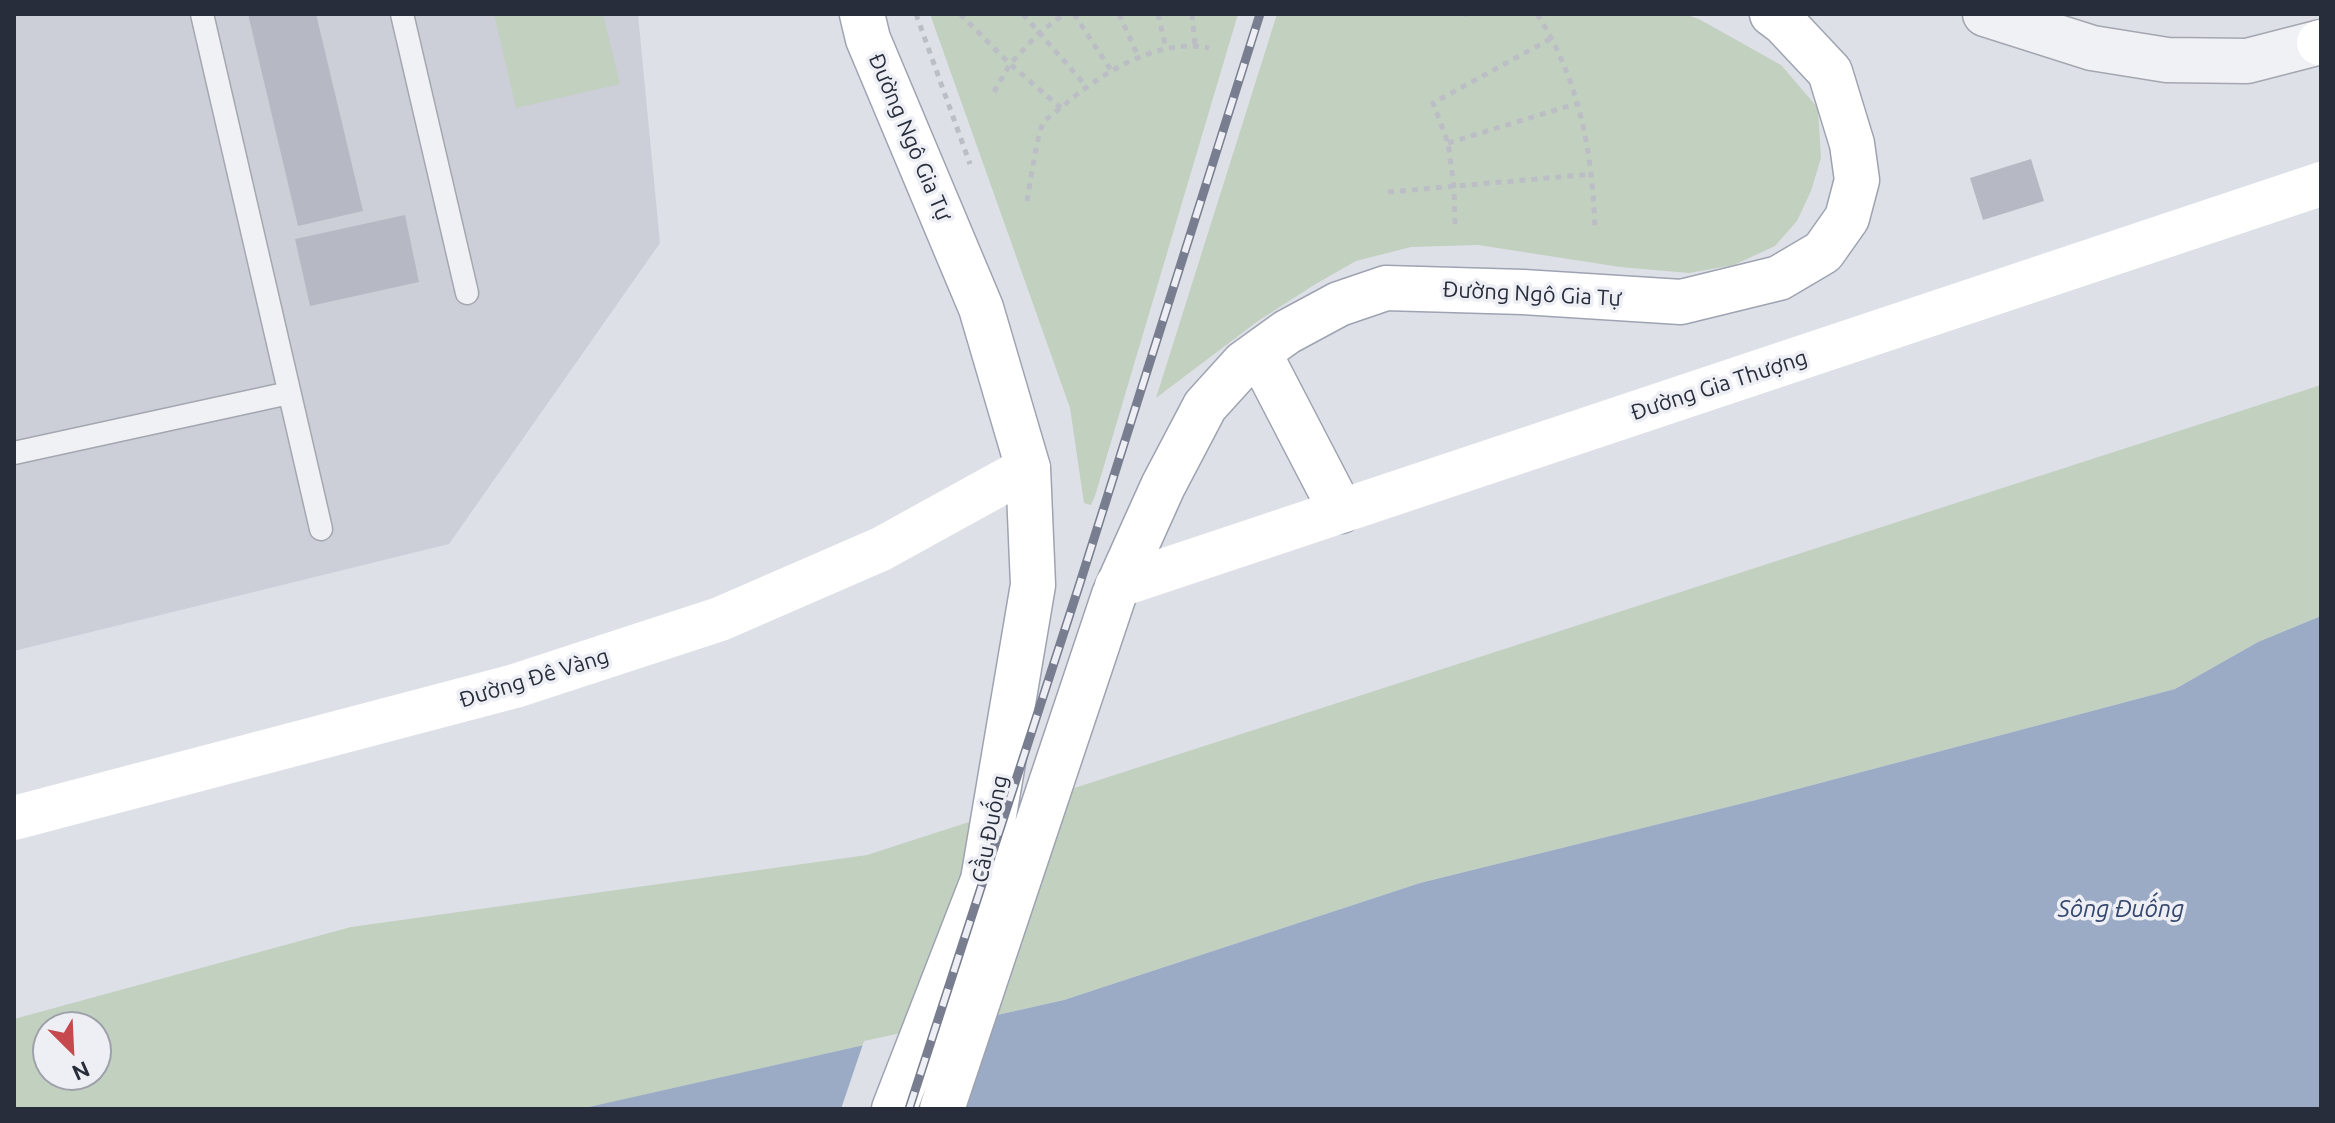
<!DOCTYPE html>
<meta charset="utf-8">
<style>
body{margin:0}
#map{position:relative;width:2335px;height:1123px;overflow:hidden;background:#dee0e7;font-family:Ubuntu,sans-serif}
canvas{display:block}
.frame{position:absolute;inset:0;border:16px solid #282d3c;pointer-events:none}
.north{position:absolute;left:32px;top:1011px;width:80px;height:80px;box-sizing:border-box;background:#edeff4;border:2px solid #9ea1aa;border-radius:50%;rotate:156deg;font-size:22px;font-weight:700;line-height:32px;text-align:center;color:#282d3c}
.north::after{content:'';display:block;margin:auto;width:28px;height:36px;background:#c5494d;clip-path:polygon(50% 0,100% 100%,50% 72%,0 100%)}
</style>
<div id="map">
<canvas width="2335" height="1123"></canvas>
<div class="frame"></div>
<div class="north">N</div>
</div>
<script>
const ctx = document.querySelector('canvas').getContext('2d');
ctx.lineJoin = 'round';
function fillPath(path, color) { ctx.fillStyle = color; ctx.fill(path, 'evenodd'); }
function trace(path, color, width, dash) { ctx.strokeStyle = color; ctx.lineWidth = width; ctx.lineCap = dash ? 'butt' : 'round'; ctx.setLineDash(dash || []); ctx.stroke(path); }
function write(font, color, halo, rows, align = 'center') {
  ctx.font = font + ' Ubuntu,sans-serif'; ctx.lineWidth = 7; ctx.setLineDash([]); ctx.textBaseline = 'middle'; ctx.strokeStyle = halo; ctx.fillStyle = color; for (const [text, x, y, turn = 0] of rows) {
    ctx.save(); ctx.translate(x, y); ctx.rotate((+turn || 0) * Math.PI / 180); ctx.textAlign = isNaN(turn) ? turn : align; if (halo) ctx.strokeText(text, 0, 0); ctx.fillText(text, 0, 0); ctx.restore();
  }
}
fillPath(new Path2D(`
 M14 14H638L660 243 449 544 14 651Z`), '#cccfd8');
fillPath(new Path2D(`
 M494 14H603L620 84 516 108Z
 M930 14H1238L1095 496 1091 505 1084 503 1070 408Z
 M1277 14H1684L1699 19 1781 65 1818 108 1821 158 1811 191 1797 221 1775 246 1734 265 1689 273 1620 267 1478 245 1411 247 1356 261 1314 285 1258 321 1156 398Z
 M2321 385V616L2258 642 2175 689 1756 800 1420 883 1064 1000 581 1109H14V1019L351 927 867 855ZM48 1027H96V1075H48Z`), '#c2d0c0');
fillPath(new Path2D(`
 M2321 616V1109H580L1064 1000 1420 883 1756 800 2175 689 2258 642Z`), '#9baac5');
fillPath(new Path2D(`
 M924 1028 891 1109H841L864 1041Z`), '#dee0e7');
fillPath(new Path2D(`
 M248 14H316L363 211 298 226Z
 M2031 159 2044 201 1983 220 1970 178Z
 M405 215 419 282 310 306 295 239Z`), '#b6b9c3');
const service = new Path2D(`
 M202 14 321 529
 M402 14 467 293
 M14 453 289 393`);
const tertiary = new Path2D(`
 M1985 14 2092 48 2167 60 2247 61 2321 42`);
const primary = new Path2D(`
 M862 14 868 39 981 308 1028 468 1033 585 983 880 894 1109
 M1259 353 1341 511
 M942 1109 1114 595 1163 486 1205 406 1244 363 1287 332 1339 304 1386 288 1523 292 1681 302 1779 278 1823 252 1847 218 1857 180 1852 144 1830 72 1784 23 1772 14`);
trace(service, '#a4a7b0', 25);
trace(tertiary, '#a4a7b0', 47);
trace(primary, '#9ea3b1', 47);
trace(new Path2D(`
 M916 14 970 164
 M960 14 1010 64 1061 108
 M1023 14 1086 86
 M1074 14 1111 70
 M1119 14 1139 58
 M1158 14 1166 49
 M1192 14 1195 45
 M1537 14C1580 81 1592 151 1595 228
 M1464 15 1466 14
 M994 92 1010 64 1039 33 1064 14
 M1448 143 1579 103
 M1388 192 1593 174
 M1027 201C1030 186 1037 131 1044 122 1049 116 1057 111 1063 106 1100 74 1158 37 1209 48
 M1455 224 1454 187 1448 143 1433 103 1552 38`), '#bcbec5', 5, [6, 6]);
trace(service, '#f0f1f5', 22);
trace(tertiary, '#f0f1f5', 44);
trace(new Path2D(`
 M2319 43 2321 42
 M1117 586 2321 184
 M14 818 515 686 720 619 881 549 1028 468`), '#fff', 44);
trace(primary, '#fff', 44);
const rail = new Path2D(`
 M909 1109 1079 586 1260 14`);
trace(rail, '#787e8f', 9);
trace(rail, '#edeff4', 6, [18]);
write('22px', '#282d3c', '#edeff4', [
 ["Đường Ngô Gia Tự",910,137,67],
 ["Đường Ngô Gia Tự",1532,294,3],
 ["Đường Gia Thượng",1719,385,-18],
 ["Đường Đê Vàng",534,678,-17],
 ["Cầu Đuống",990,829,-79]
]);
write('italic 24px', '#35476e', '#edeff4', [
 ["Sông Đuống",2121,909]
]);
</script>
